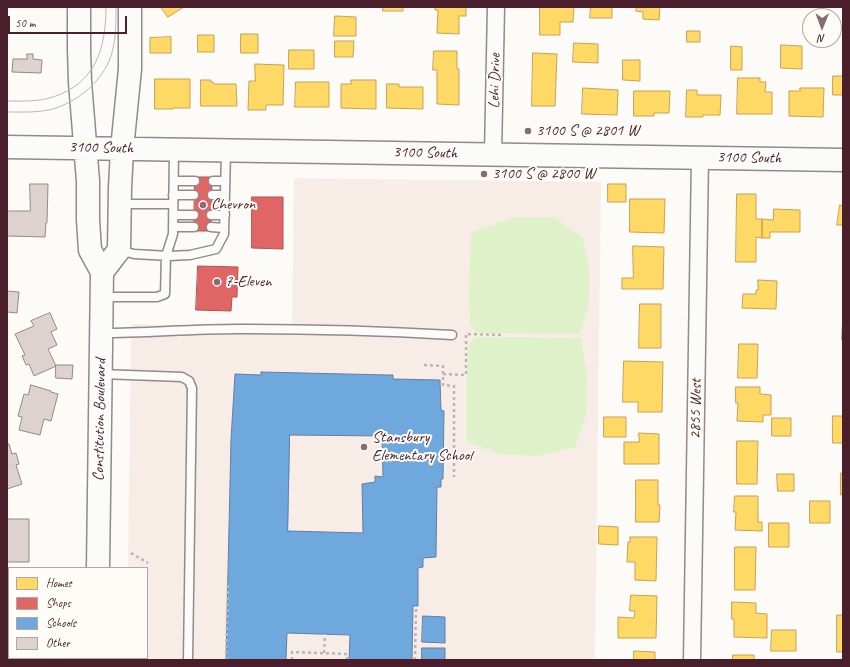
<!DOCTYPE html>
<style>
body{margin:0}
#map{position:relative;width:850px;height:667px;overflow:hidden;background:#fcfbf8;font-family:Caveat,sans-serif}
canvas{display:block}
.frame{position:absolute;inset:0;border:8px solid #4a1f2b;pointer-events:none}
.legend{position:absolute;left:8px;top:567px;width:140px;height:92px;box-sizing:border-box;background:#fdfcf7;border:1px solid #b5a4a5;margin:0;padding:5px 7px;list-style:none;font-size:12px;color:#4a1f2b}
.legend li{display:flex;align-items:center;gap:8px;height:20px}
.legend b{width:20px;border:1px solid #b5a4a5}
.north{position:absolute;left:802px;top:8px;width:40px;height:40px;box-sizing:border-box;background:#fdfcf7;border:1px solid #b5a4a5;border-radius:50%;rotate:181deg;font-size:11px;font-weight:700;line-height:16px;text-align:center;color:#4a1f2b}
.north::after{content:'';display:block;margin:auto;width:14px;height:18px;background:#886c73;clip-path:polygon(50% 0,100% 100%,50% 72%,0 100%)}
.scale{position:absolute;left:8px;top:16px;width:119px;height:18px;box-sizing:border-box;border:2px solid #4a1f2b;border-top:0;padding-left:5px;font-size:12px;line-height:14px;white-space:nowrap;color:#4a1f2b;-webkit-text-stroke:3px #fdfcf7;paint-order:stroke}
</style>
<div id="map">
<canvas width="850" height="667"></canvas>
<div class="frame"></div>
<ul class="legend">
<li><b style="height:11px;background:#ffd966"></b>Homes</li>
<li><b style="height:11px;background:#e06666"></b>Shops</li>
<li><b style="height:11px;background:#6fa8dc"></b>Schools</li>
<li><b style="height:11px;background:#ddd2cd"></b>Other</li>
</ul>
<div class="north">N</div>
<div class="scale">50 m</div>
</div>
<script>
const ctx = document.querySelector('canvas').getContext('2d');
ctx.lineJoin = 'round';
function fillPath(path, color) { ctx.fillStyle = color; ctx.fill(path, 'evenodd'); }
function trace(path, color, width, dash) { ctx.strokeStyle = color; ctx.lineWidth = width; ctx.lineCap = dash ? 'butt' : 'round'; ctx.setLineDash(dash || []); ctx.stroke(path); }
function write(font, color, halo, rows, align = 'center') {
  ctx.font = font + ' Caveat,sans-serif'; ctx.lineWidth = 4; ctx.setLineDash([]); ctx.textBaseline = 'middle'; ctx.strokeStyle = halo; ctx.fillStyle = color; for (const [text, x, y, turn = 0] of rows) {
    ctx.save(); ctx.translate(x, y); ctx.rotate((+turn || 0) * Math.PI / 180); ctx.textAlign = isNaN(turn) ? turn : align; if (halo) ctx.strokeText(text, 0, 0); ctx.fillText(text, 0, 0); ctx.restore();
  }
}
fillPath(new Path2D(`
 M294 178 601 182 595 660H127V658H147V568H128L131 324 292 327Z`), '#f7ede6');
fillPath(new Path2D(`
 M515 217H554L583 238 589 268V303L580 334 477 333 470 324 469 296 471 232Z
 M476 337 581 338 587 377 586 415 575 447 537 456 500 454 467 442V375L468 345Z`), '#def1c9');
const homes = new Path2D(`
 M161 7H184L168 17Z
 M383 7H403V11H383Z
 M434 7H466V16H459V34L437 33 438 10H435V7Z
 M540 7H574L573 22H560V35H540Z
 M591 7H612V18H590Z
 M637 7H660L659 20 643 19V12L636 11Z
 M335 16 356 17V36H334Z
 M687 31H700V42H687Z
 M241 34H258V53H241Z
 M198 35H214V52H198Z
 M171 37V53H150V38Z
 M335 41H354L353 57H335Z
 M574 43 598 44V63L573 62Z
 M781 45 802 46V69L781 68Z
 M731 46 742 47V70H731Z
 M289 50H314V69H289Z
 M434 51H457V69H459V105L437 104V70H433Z
 M533 53 557 54 555 106H532Z
 M623 60H640V81L623 80Z
 M255 64 284 65 283 105H266V110H248L249 81H255Z
 M833 76H843V95H833Z
 M738 78H760V82H766L765 92H772V114H737Z
 M155 79H190V108H173V109H155Z
 M201 80H211V82H213L214 84H236L237 106H201Z
 M351 80H376V109L341 108V84H351Z
 M296 82H329V107H295Z
 M387 84H399V87H423V109L387 108Z
 M583 88 618 90 617 115 582 114Z
 M800 88H824L823 117 789 116V91H800Z
 M687 90H697V95H721L720 115H703V117H686Z
 M634 91H670L669 113H654V116H634Z
 M608 184H626V202H608Z
 M737 194H756V219H762V238L756 237V262H736Z
 M630 199H665L664 233 630 232Z
 M840 205 843 206V225H837Z
 M774 209 800 210V232H770V238H762V219L773 220Z
 M633 246 664 247 663 289H622V278H633Z
 M758 280 777 281 776 309 742 308 743 294H756V290H758Z
 M640 304H661V348H639Z
 M843 314V340H842Z
 M739 344H758L757 378H738Z
 M624 361 663 362 662 412H638V402H623Z
 M736 387H760V394L771 395V415H763V422L737 421 738 403H736Z
 M833 416H843V443H833Z
 M604 417H626V437H604Z
 M772 418H791V436H772Z
 M639 433 659 434V464H624V442H639Z
 M737 441H758L757 484H737Z
 M841 473H843V495H841Z
 M777 474H794V491H778Z
 M636 480H658V505H660L659 522H636Z
 M735 496H758V522H762V531L735 530 736 512H734Z
 M810 501H830V523H810Z
 M769 523H789V547H769Z
 M599 526 618 527V545L599 544Z
 M630 537H657L656 581 635 580V562H627L628 542H630Z
 M735 547H756L755 590H735Z
 M631 595 657 596 656 638H618V617L634 618 635 611H630Z
 M732 602 756 603V613L767 614V638L734 637V619H732Z
 M837 615H843V652H837Z
 M772 630H796V651H771Z
 M634 651 655 652V660H634Z
 M733 655H754V660H733Z`);
fillPath(homes, '#ffd966');
trace(homes, '#c9a154', 1);
const shops = new Path2D(`
 M195 177H212L211 231H194Z
 M252 197H283V249L252 248Z
 M198 266 238 267 237 297H232L231 311 196 310Z`);
fillPath(shops, '#e06666');
trace(shops, '#b35154', 1);
const schools = new Path2D(`
 M261 372 389 375H393V379L440 380 441 410 444 411 443 479H441V487H437L436 557 423 558V567L418 568V606H413L412 660H349L350 635 287 633 286 660H226L231 439 235 374 261 375ZM290 435 382 436 383 477 375 476V482L362 484 363 533 288 531Z
 M423 616 445 617V643L422 642Z
 M422 648H445V660H422Z`);
fillPath(schools, '#6fa8dc');
trace(schools, '#647fa7', 1);
const building = new Path2D(`
 M27 54H33V59L42 60 41 73 12 72 13 59H27Z
 M30 184H48L47 223H46L45 237 7 236V211H30Z
 M7 291 19 292 17 313 7 312Z
 M50 313 57 329 51 332 57 345 48 349 56 366 34 376 29 364 26 365 22 356 25 355 15 334 34 326 31 321Z
 M56 365H73L72 379 56 378Z
 M31 385 51 391V392L58 394 51 421 44 419 40 435 19 430 22 417 18 416 24 394 28 395Z
 M7 444H9L12 454 16 453 19 464 16 465 22 484 7 489Z
 M7 519H29V562H7Z
 M10 658H31V660H10Z`);
fillPath(building, '#ddd2cd');
trace(building, '#928a8b', 1);
const lane = new Path2D(`
 M174 181H195
 M213 181H225
 M173 195H194
 M212 195H225
 M121 204H173
 M173 215H194
 M211 215H225
 M173 227H194
 M211 227 224 228
 M119 250 134 254 169 256 190 255 216 249 224 234 226 151
 M102 297H157L165 294 166 256 173 234 174 150
 M102 333C151 333 199 328 248 329 316 329 384 331 452 335
 M101 374 182 377 189 381 192 388 188 660`);
const street = new Path2D(`
 M493 154 496 7
 M692 660 700 158`);
const secondary = new Path2D(`
 M79 7V49L80 82 88 181V220L90 250 102 272 98 568
 M7 147 843 160
 M102 272 119 250 120 188 122 149 130 69V7
 M96 660 97 658`);
trace(lane, '#928a8b', 11);
trace(street, '#928a8b', 19);
trace(secondary, '#928a8b', 25);
trace(new Path2D(`
 M424 365 443 366V385L454 386V477
 M443 374 466 375V334L503 335
 M131 553 148 563
 M324 653 325 634
 M226 660 228 583
 M292 660V652L347 654V660
 M415 660 416 609`), '#bbb6b6', 2.5, [3, 3]);
trace(lane, '#fbfbf9', 8);
trace(street, '#fbfbf9', 16);
trace(secondary, '#fbfbf9', 22);
trace(new Path2D(`
 M7 101C22 101 38 102 53 97 96 83 106 48 106 7
 M7 112C23 112 41 113 56 108 81 99 102 81 111 56 116 41 116 23 116 7`), '#bbb6b6', 1);
for (const [x, y, r, color] of [
 [528,131,4,"#886c73"],
 [484,174,4,"#886c73"],
 [203,205,4,"#886c73"],
 [217,282,4,"#886c73"],
 [364,447,4,"#886c73"]
]) { const dot = new Path2D(); dot.arc(x, y, r, 0, 2 * Math.PI); ctx.fillStyle = color; ctx.fill(dot); trace(dot, '#fdfcf7', 1.5); }
write('16px', '#4a1f2b', '#fdfcf7', [
 ["Lehi Drive",495,81,-89],
 ["3100 South",101,148,1],
 ["3100 South",425,153,1],
 ["3100 South",749,158,1],
 ["2855 West",696,409,-89],
 ["Constitution Boulevard",100,420,-89]
]);
write('16px', '#4a1f2b', '#fdfcf7', [
 ["3100 S @ 2801 W",536,131],
 ["3100 S @ 2800 W",492,174],
 ["Chevron",211,205],
 ["7-Eleven",225,282],
 ["Stansbury",372,438],
 ["Elementary School",372,456]
], 'left');
</script>
